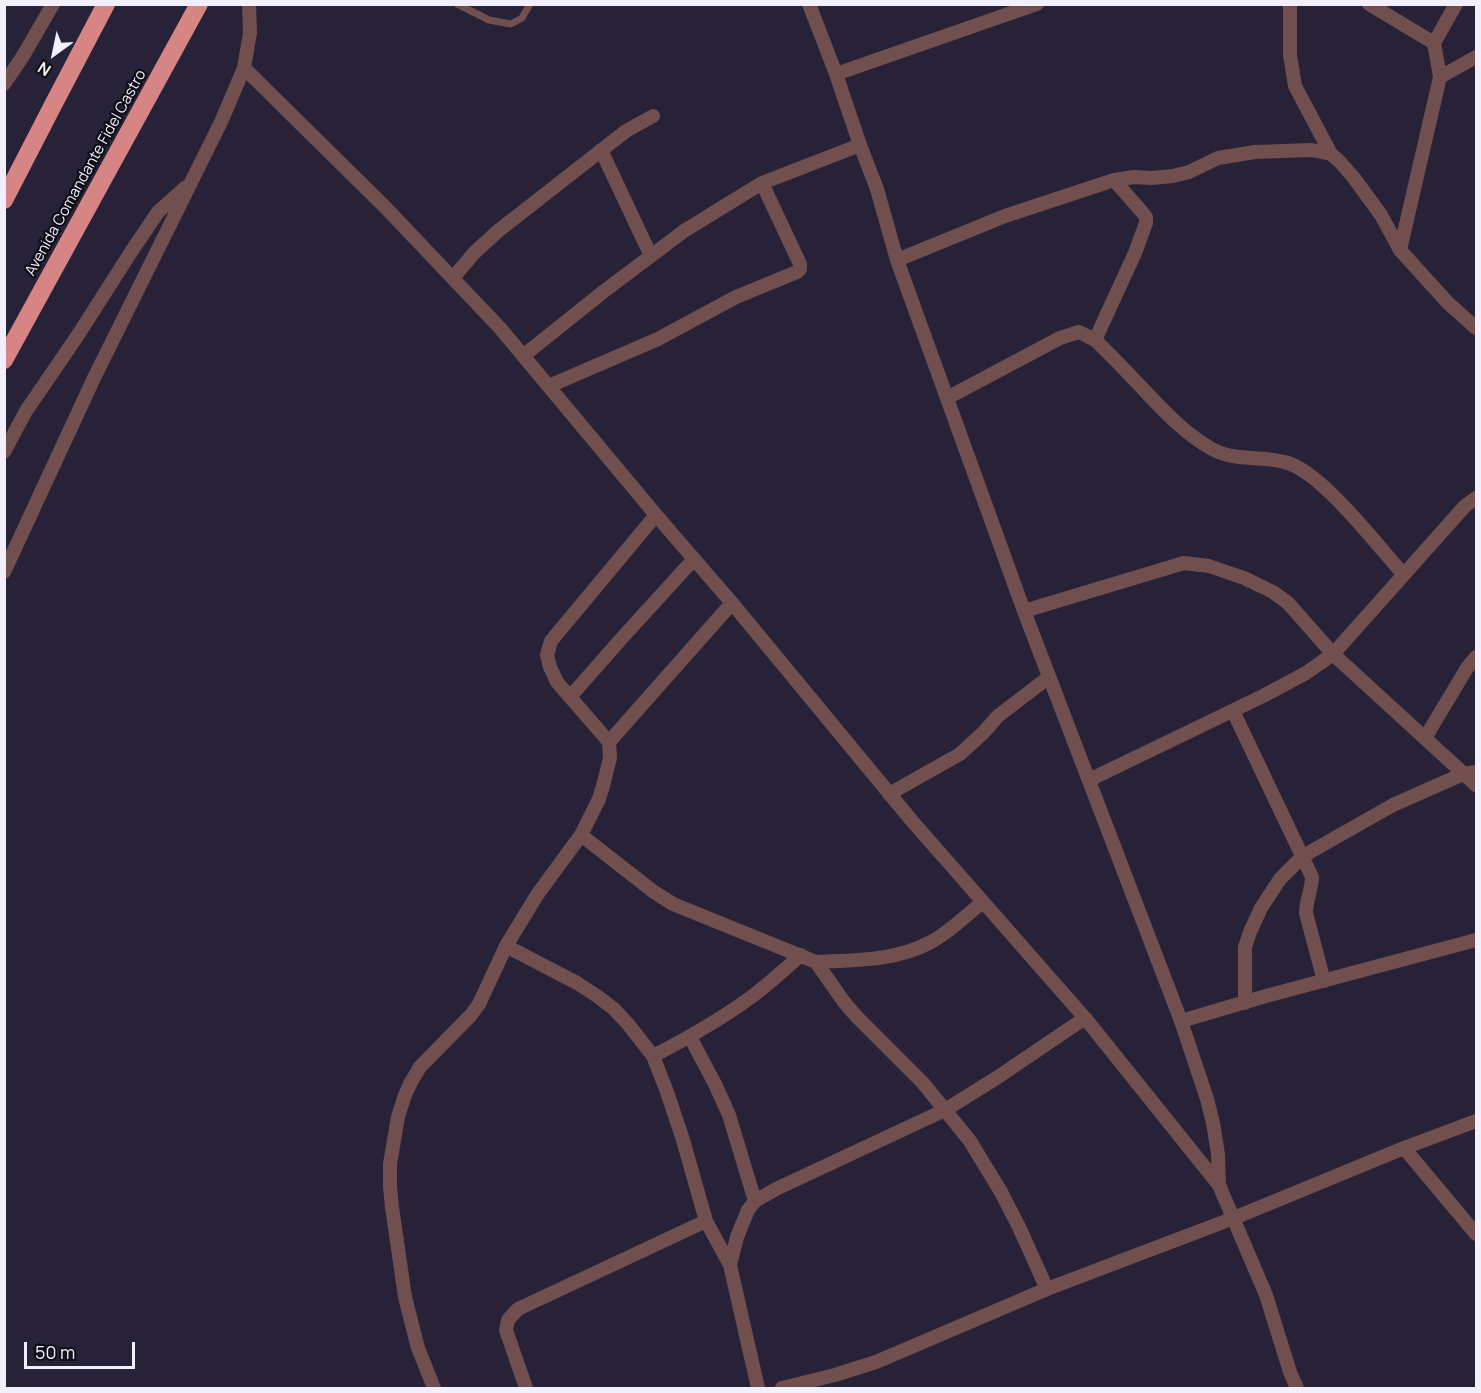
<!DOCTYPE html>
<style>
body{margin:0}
#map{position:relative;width:1481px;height:1393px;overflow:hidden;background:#272237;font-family:Manrope,sans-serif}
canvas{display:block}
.frame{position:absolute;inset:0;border:6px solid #f3f0fe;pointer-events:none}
.north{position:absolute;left:24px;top:24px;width:60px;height:60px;-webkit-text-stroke:4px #0f0e17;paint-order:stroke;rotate:213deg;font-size:16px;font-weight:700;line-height:24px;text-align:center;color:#f3f0fe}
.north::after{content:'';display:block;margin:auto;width:21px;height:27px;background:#f3f0fe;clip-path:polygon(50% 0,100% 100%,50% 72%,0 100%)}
.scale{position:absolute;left:24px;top:1342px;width:111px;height:27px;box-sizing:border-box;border:3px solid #f3f0fe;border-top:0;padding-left:8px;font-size:18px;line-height:21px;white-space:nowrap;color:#f3f0fe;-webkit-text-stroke:4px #0f0e17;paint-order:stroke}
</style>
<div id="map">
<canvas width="1481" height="1393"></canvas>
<div class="frame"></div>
<div class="north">N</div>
<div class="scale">50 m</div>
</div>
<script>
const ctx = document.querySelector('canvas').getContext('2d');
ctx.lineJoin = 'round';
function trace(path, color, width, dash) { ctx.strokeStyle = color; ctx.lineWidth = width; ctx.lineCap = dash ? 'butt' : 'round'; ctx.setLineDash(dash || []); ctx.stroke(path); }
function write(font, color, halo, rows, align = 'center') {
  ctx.font = font + ' Manrope,sans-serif'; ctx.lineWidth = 4.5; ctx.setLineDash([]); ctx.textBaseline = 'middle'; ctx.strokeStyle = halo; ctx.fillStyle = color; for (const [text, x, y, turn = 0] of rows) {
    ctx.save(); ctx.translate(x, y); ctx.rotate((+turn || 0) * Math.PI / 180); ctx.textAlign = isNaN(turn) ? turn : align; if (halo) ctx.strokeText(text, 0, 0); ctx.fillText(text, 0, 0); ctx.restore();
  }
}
trace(new Path2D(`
 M457 4 489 20 511 24 522 18 530 4`), '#704f4e', 7);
trace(new Path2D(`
 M809 4 836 74 860 145 877 189 897 260 1024 611 1181 1021 1207 1099 1213 1123 1218 1154 1219 1185 1266 1295 1290 1372 1297 1388
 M1290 4V55L1295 86 1331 154
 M1369 4 1434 43 1440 77 1400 250
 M1434 43 1456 4
 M244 68 386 208 500 328 656 515 732 603 912 821 1085 1018 1219 1185
 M836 74 1037 4
 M1440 77 1476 57
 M4 84 23 56 53 4
 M601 150 651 256
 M897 260 1005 216 1114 180 1134 177 1151 178 1173 176 1189 172 1218 158 1255 152 1312 150 1331 154 1340 162 1354 178 1381 215 1400 250 1447 302 1476 328
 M453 278 474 253 498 231 626 131 653 116
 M1095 340 1135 253 1146 223V217L1142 212 1114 180
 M523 356 603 292 684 231 762 183 860 145
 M549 386 658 339 736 297 797 272 800 269V264L762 183
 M947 398 1060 338 1079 332 1095 340C1112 356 1127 372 1143 389 1164 411 1185 434 1212 449 1235 462 1264 455 1288 463 1323 474 1378 546 1403 574
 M4 452 26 411 78 335 131 252 158 212 186 187
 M4 572 94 378 221 122 244 68 250 33 249 4
 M1024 611 1184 563 1209 566 1244 578 1273 592 1288 603 1333 654 1476 785
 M570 697 621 639 694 559
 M1233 711 1312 877C1312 889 1306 900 1306 913L1324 981
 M1425 738 1467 668 1476 657
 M609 742 732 603
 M1089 780 1263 696 1306 673 1333 654 1465 506 1476 498
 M889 794 960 754 983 733 998 716 1049 677
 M581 835 654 892 673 904 816 962 844 1002 856 1016 923 1083 970 1141 1001 1192 1019 1227 1047 1289
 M506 946 577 983 597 996 614 1009 628 1024 653 1056 667 1092 683 1140 706 1221 730 1265
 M816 962C855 960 896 961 931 942 950 932 966 915 983 902
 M1245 1003V947L1250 932 1261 908 1280 879 1303 856 1393 805 1463 774 1476 772
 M1181 1021 1266 996 1476 940
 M690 1037 715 1084 729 1115 755 1201
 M653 1056C688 1038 723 1018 754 995 770 983 785 969 801 955
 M1404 1148 1476 1234
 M434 1388 418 1348 405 1297 392 1207 390 1187V1164L398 1117 405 1095 411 1082 420 1067 471 1015 479 1004 506 946 537 895 581 835 599 799 603 786 610 758 609 742 557 682 550 667 547 655 551 641 656 515
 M526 1388 506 1330 508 1320 518 1309 706 1221
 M758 1388 730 1265 737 1237 748 1210 755 1201 776 1189 945 1110 998 1077 1085 1018
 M782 1388 835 1375 876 1362 1047 1289 1234 1218 1404 1148 1476 1121`), '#704f4e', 14);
trace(new Path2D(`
 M4 200 52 107 106 4
 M4 360 199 4`), '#d68584', 18);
write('15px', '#f3f0fe', '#0f0e17', [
 ["Avenida Comandante Fidel Castro",86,173,-61]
]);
</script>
